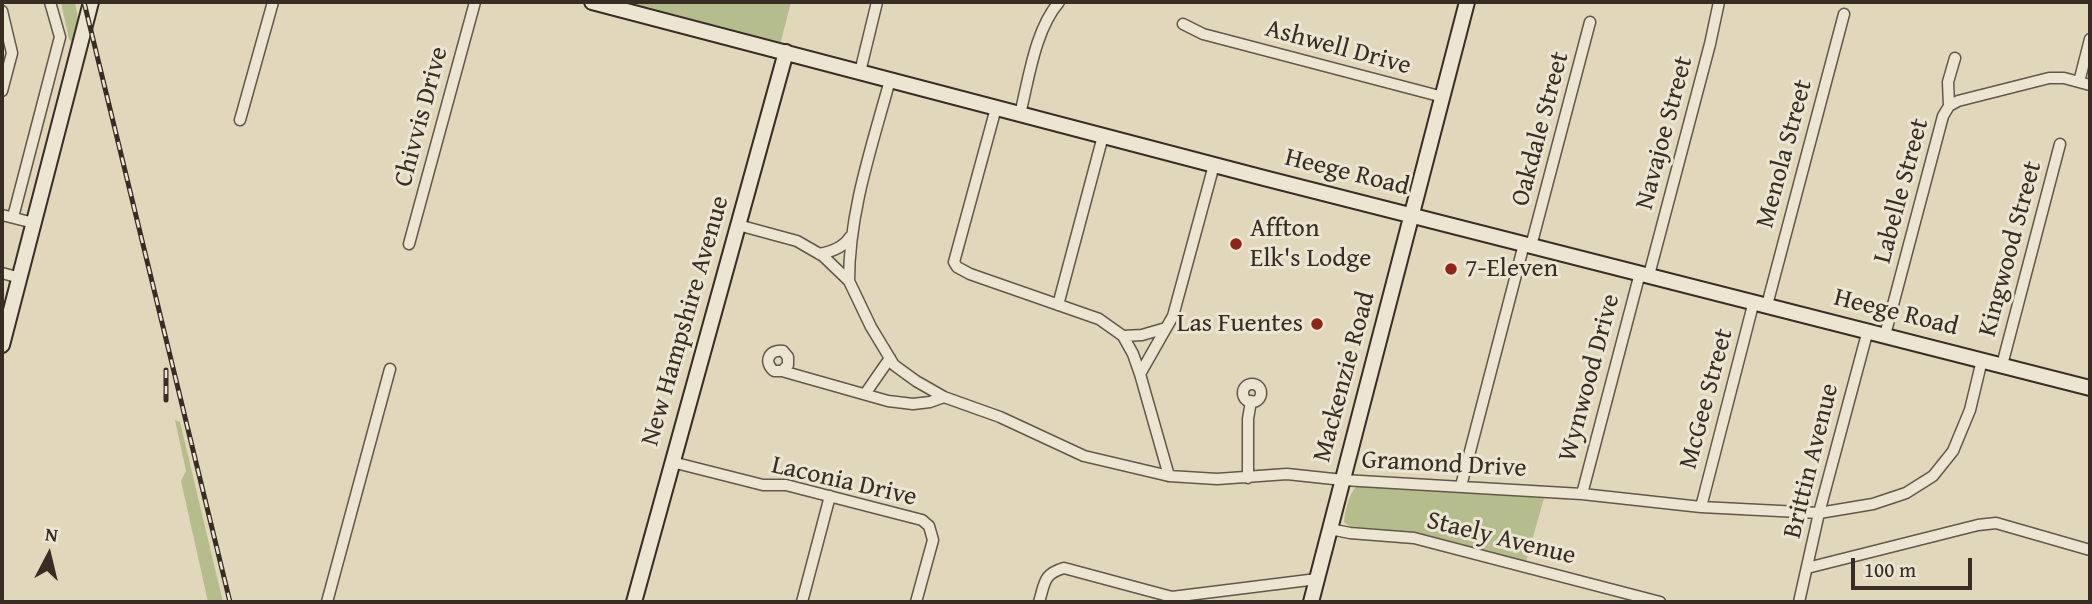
<!DOCTYPE html>
<style>
body{margin:0}
#map{position:relative;width:2092px;height:604px;overflow:hidden;background:#e1d7ba;font-family:"Gentium Book Plus",serif}
canvas{display:block}
.frame{position:absolute;inset:0;border:4px solid #382d25;pointer-events:none}
.north{position:absolute;left:14px;top:520px;width:70px;height:70px;-webkit-text-stroke:5px #ece5d2;paint-order:stroke;rotate:7deg;font-size:19px;font-weight:700;line-height:28px;text-align:center;color:#382d25}
.north::after{content:'';display:block;margin:auto;width:24px;height:32px;background:#382d25;clip-path:polygon(50% 0,100% 100%,50% 72%,0 100%)}
.scale{position:absolute;left:1851px;top:558px;width:121px;height:32px;box-sizing:border-box;border:4px solid #382d25;border-top:0;padding-left:9px;font-size:21px;line-height:24px;white-space:nowrap;color:#382d25;-webkit-text-stroke:5px #ece5d2;paint-order:stroke}
</style>
<div id="map">
<canvas width="2092" height="604"></canvas>
<div class="frame"></div>
<div class="north">N</div>
<div class="scale">100 m</div>
</div>
<script>
const ctx = document.querySelector('canvas').getContext('2d');
ctx.lineJoin = 'round';
function fillPath(path, color) { ctx.fillStyle = color; ctx.fill(path, 'evenodd'); }
function trace(path, color, width, dash) { ctx.strokeStyle = color; ctx.lineWidth = width; ctx.lineCap = dash ? 'butt' : 'round'; ctx.setLineDash(dash || []); ctx.stroke(path); }
function write(font, color, halo, rows, align = 'center') {
  ctx.font = font + ' "Gentium Book Plus",serif'; ctx.lineWidth = 6; ctx.setLineDash([]); ctx.textBaseline = 'middle'; ctx.strokeStyle = halo; ctx.fillStyle = color; for (const [text, x, y, turn = 0] of rows) {
    ctx.save(); ctx.translate(x, y); ctx.rotate((+turn || 0) * Math.PI / 180); ctx.textAlign = isNaN(turn) ? turn : align; if (halo) ctx.strokeText(text, 0, 0); ctx.fillText(text, 0, 0); ctx.restore();
  }
}
fillPath(new Path2D(`
 M61 2H75L79 24 73 43 69 39Z
 M617 2H791L780 45Z
 M175 420 180 422 223 602H208L181 481 186 471Z
 M1357 486H1363L1544 498 1526 562 1426 535 1400 531 1349 526 1344 522C1345 511 1349 493 1357 486Z`), '#b6bd8d');
const street = new Path2D(`
 M2 11 12 53 2 91
 M1183 24 1203 34 1443 97
 M860 72 877 2
 M2079 82 2090 39
 M1949 106 1958 101 2049 78H2064L2090 85
 M996 108 954 262 957 267 970 274 1099 319 1123 336 1133 354 1140 374 1169 476
 M1020 114C1029 78 1035 30 1059 2
 M240 120 273 2
 M2 215 34 223
 M13 217 60 37 50 2
 M738 225 797 241 823 256 849 281 871 327 894 365 916 381 944 397 1000 417 1084 456 1169 476 1217 479 1287 474 1343 480 1582 494 1701 507 1819 513 1873 504 1906 493 1933 476 1953 451 1970 410 1982 360
 M409 244 475 2
 M1531 246 1590 22
 M819 254C831 252 843 248 850 237
 M2 273 20 278
 M1649 275 1710 44 1719 2
 M849 281C849 212 872 146 890 80
 M1058 305 1103 136
 M1767 305 1844 14
 M1885 335 1943 116 1949 106 1948 82 1955 58
 M1123 336 1142 335 1166 328
 M2002 365 2060 144
 M782 371 788 365V357L783 351C769 349 763 362 774 371H782L888 401 913 404 930 402 944 397
 M1140 374 1173 316 1214 165
 M1243 393a9 9 0 1 1 18 0a9 9 0 1 1-18 0Z
 M865 394 890 358
 M672 462 763 485H786L922 520 929 526 933 540 916 602
 M1248 478V419L1251 401
 M1461 486 1524 244
 M1582 494 1640 273
 M1701 507 1754 301
 M1330 529 1350 533 1414 538 1660 602
 M1807 568 1978 525 1996 523 2090 550
 M327 602 390 369
 M802 602 830 496
 M1039 602C1045 583 1043 574 1064 568L1172 597 1317 579
 M1799 602 1819 513 1868 330`);
const secondary = new Path2D(`
 M592 2 1264 178 2090 388
 M2 345 91 2
 M634 602 786 52
 M1311 602 1467 2`);
trace(street, '#62584a', 13);
trace(secondary, '#382d25', 18);
trace(street, '#ece5d2', 10);
trace(secondary, '#ece5d2', 14);
const rail = new Path2D(`
 M84 2 230 602
 M166 370V400`);
trace(rail, '#382d25', 5);
trace(rail, '#ece5d2', 2.5, [8]);
for (const [x, y, r, color] of [
 [1236,244,7,"#8f2418"],
 [1451,269,7,"#8f2418"],
 [1317,324,7,"#8f2418"]
]) { const dot = new Path2D(); dot.arc(x, y, r, 0, 2 * Math.PI); ctx.fillStyle = color; ctx.fill(dot); trace(dot, '#ece5d2', 2.5); }
write('26px', '#382d25', '#ece5d2', [
 ["Ashwell Drive",1338,48,15],
 ["Chivvis Drive",422,117,-75],
 ["Oakdale Street",1541,129,-75],
 ["Navajoe Street",1665,133,-75],
 ["Menola Street",1785,154,-75],
 ["Heege Road",1347,173,14],
 ["Labelle Street",1902,191,-75],
 ["Kingwood Street",2011,249,-75],
 ["Heege Road",1896,313,14],
 ["New Hampshire Avenue",686,321,-74],
 ["Mackenzie Road",1345,377,-75],
 ["Wynwood Drive",1590,378,-75],
 ["McGee Street",1707,399,-75],
 ["Brittin Avenue",1812,461,-76],
 ["Gramond Drive",1444,465,3],
 ["Laconia Drive",844,482,13],
 ["Staely Avenue",1501,539,14]
]);
write('26px', '#382d25', '#ece5d2', [
 ["Affton",1250,229],
 ["Elk's Lodge",1250,259],
 ["7-Eleven",1465,269],
 ["Las Fuentes",1303,324,"right"]
], 'left');
</script>
